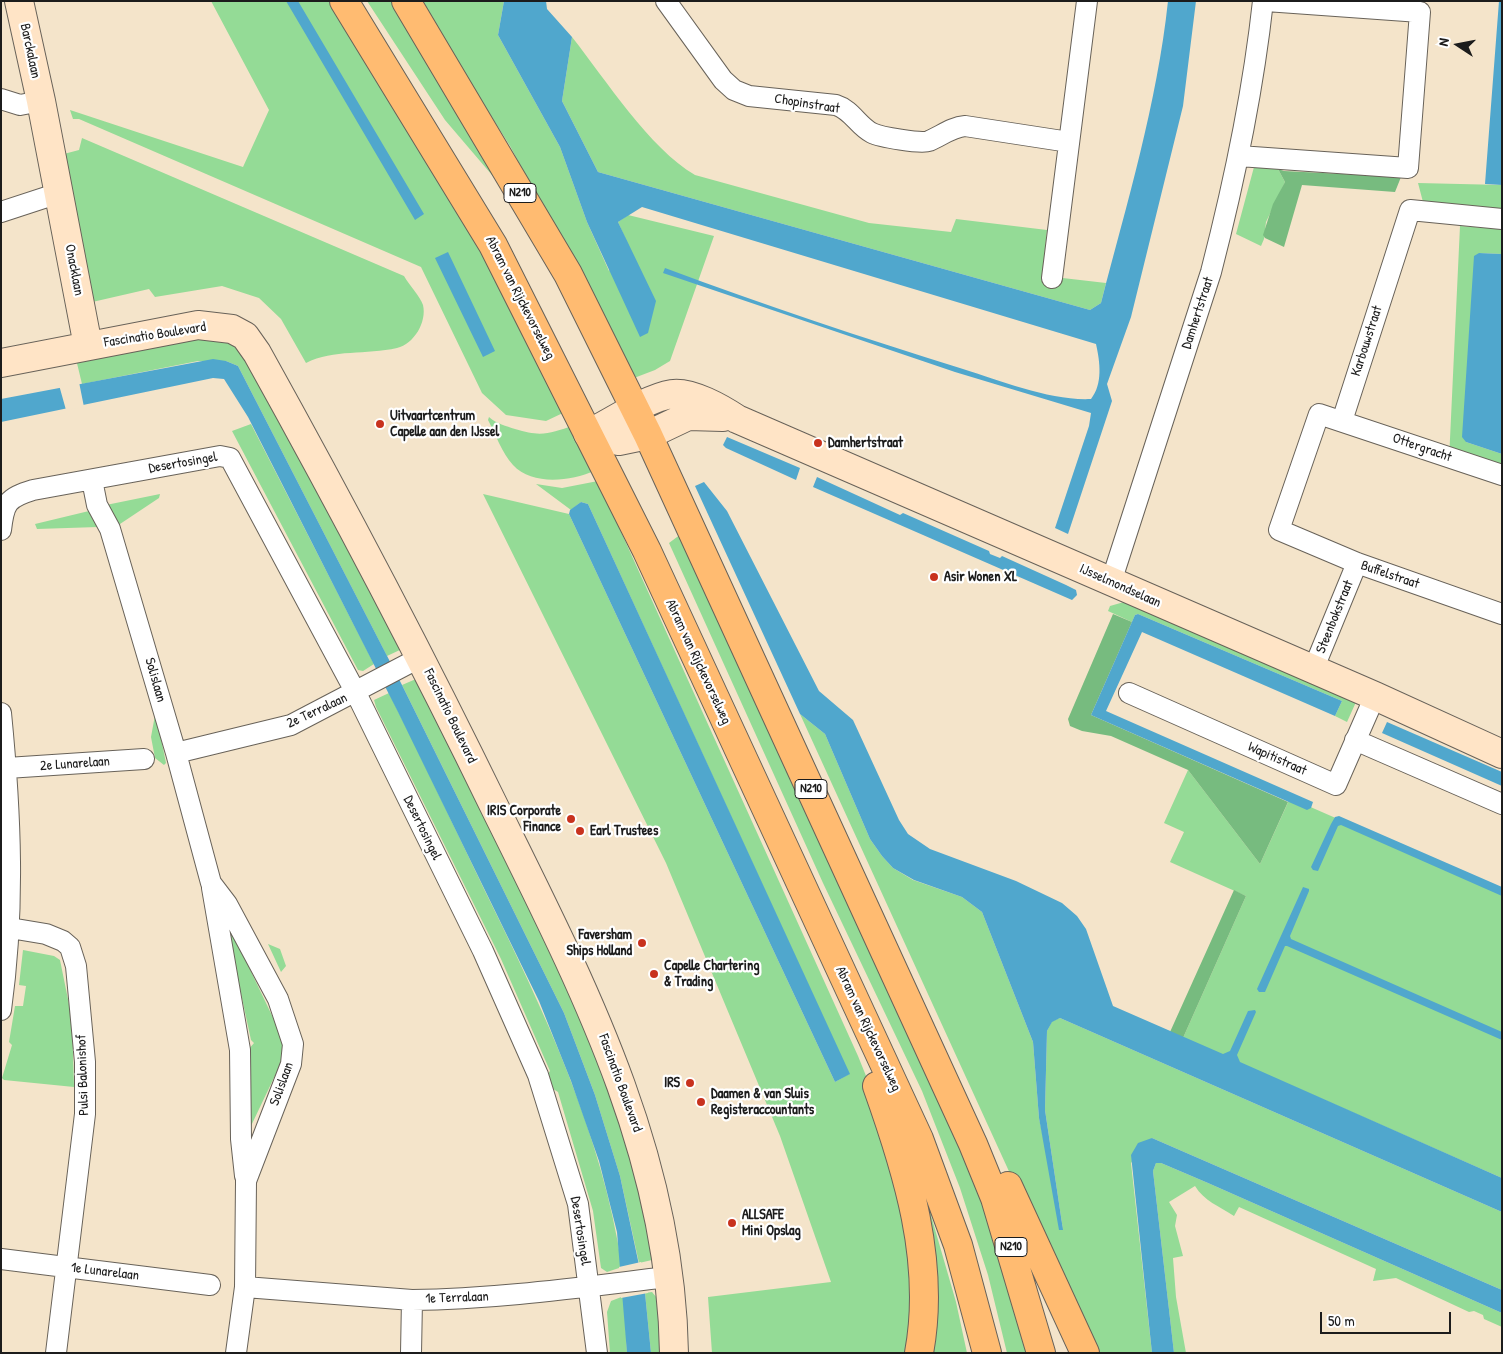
<!DOCTYPE html>
<style>
body{margin:0}
#map{position:relative;width:1503px;height:1354px;overflow:hidden;background:#f4e4ca;font-family:"Patrick Hand",sans-serif}
canvas{display:block}
.frame{position:absolute;inset:0;border:2px solid #1c1c1c;pointer-events:none}
.north{position:absolute;left:1433px;top:20px;width:50px;height:50px;-webkit-text-stroke:4px #fff;paint-order:stroke;rotate:281deg;font-size:14px;font-weight:700;line-height:20px;text-align:center;color:#1c1c1c}
.north::after{content:'';display:block;margin:auto;width:18px;height:22px;background:#1c1c1c;clip-path:polygon(50% 0,100% 100%,50% 72%,0 100%)}
.scale{position:absolute;left:1320px;top:1312px;width:131px;height:22px;box-sizing:border-box;border:2px solid #1c1c1c;border-top:0;padding-left:6px;font-size:15px;line-height:18px;white-space:nowrap;color:#1c1c1c;-webkit-text-stroke:4px #fff;paint-order:stroke}
</style>
<div id="map">
<canvas width="1503" height="1354"></canvas>
<div class="frame"></div>
<div class="north">N</div>
<div class="scale">50 m</div>
</div>
<script>
const ctx = document.querySelector('canvas').getContext('2d');
ctx.lineJoin = 'round';
function fillPath(path, color) { ctx.fillStyle = color; ctx.fill(path, 'evenodd'); }
function trace(path, color, width, dash) { ctx.strokeStyle = color; ctx.lineWidth = width; ctx.lineCap = dash ? 'butt' : 'round'; ctx.setLineDash(dash || []); ctx.stroke(path); }
function write(font, color, halo, rows, align = 'center') {
  ctx.font = font + ' "Patrick Hand",sans-serif'; ctx.lineWidth = 4.5; ctx.setLineDash([]); ctx.textBaseline = 'middle'; ctx.strokeStyle = halo; ctx.fillStyle = color; for (const [text, x, y, turn = 0] of rows) {
    ctx.save(); ctx.translate(x, y); ctx.rotate((+turn || 0) * Math.PI / 180); ctx.textAlign = isNaN(turn) ? turn : align; if (halo) ctx.strokeText(text, 0, 0); ctx.fillText(text, 0, 0); ctx.restore();
  }
}
fillPath(new Path2D(`
 M211 1H333L491 261 565 412 546 421 506 415 482 393 421 267 79 119H73L70 110 243 167 269 110Z
 M367 1H395L509 195 445 120Z
 M419 1H504L498 35 560 147 587 222 609 271 626 240 618 222 628 215 714 236 670 361 655 370 634 378 510 146Z
 M572 37C606 80 649 148 695 175L869 223 951 232 956 219 1047 230 1044 259 1056 261 1054 277 1106 283 1101 303 1090 310 598 172 562 101Z
 M82 138 404 276C409 285 420 296 423 305 427 322 414 344 397 348 366 355 334 349 306 363L281 319 259 298 222 286 155 297 149 289 88 303 60 155 79 150Z
 M1254 167 1278 169 1285 182 1266 222 1264 239 1261 246 1236 234Z
 M1418 183 1502 185V211L1423 202Z
 M1460 226 1502 229V254L1479 253 1466 442 1502 454V477L1449 460Z
 M208 331 234 337 402 649 387 656 238 366 226 361H198L82 384 75 355Z
 M489 417C497 424 506 426 515 429 540 437 550 434 574 425L594 471C571 481 532 486 513 465 502 453 496 435 488 420Z
 M251 424 374 664 363 671 358 670 232 431Z
 M598 481 858 1056 887 1128 907 1200 913 1353H712L708 1297 831 1282 780 1136 666 863 483 494 569 514 835 1082 849 1074 588 504 581 502 571 510 536 484 562 488Z
 M160 494 159 498 117 526 106 505Z
 M89 511 92 514 98 527 37 529 35 524Z
 M681 534 837 870 990 1215 1029 1353H1007L988 1275 960 1188 922 1091 823 883 669 543Z
 M1131 600 1356 702 1347 722 1335 716 1342 701 1138 614 1135 615 1132 622 1108 611 1110 606Z
 M416 679 524 882 631 1141 652 1260 639 1263 620 1176 595 1095 564 1013 402 685Z
 M389 693C422 758 453 825 485 891 544 1011 602 1133 622 1267L607 1272 601 1268 593 1211 558 1092 550 1087 547 1075 550 1071 501 959 376 707 374 700Z
 M800 714 825 734 870 839 882 856 893 868 913 880 962 897 982 912 1033 1042 1039 1118 1063 1230 1045 1110 1047 1031 1052 1021 1060 1018 1502 1212V1290L1152 1138 1131 1163 1152 1353H1092Z
 M155 715 157 719 166 763 164 765 155 758 151 737Z
 M1188 770 1260 864 1290 798 1502 891V1178L1183 1038 1246 896 1170 862 1184 832 1164 823Z
 M224 915 277 1026 283 1047 281 1063 250 1128 248 1050 254 1043 251 1040Z
 M268 944 280 949 286 966 281 972Z
 M23 950 54 956 60 960 72 1019 74 1087 4 1080 2 1078 12 1045 9 1042 15 1006H23L26 986 19 985Z
 M1156 1163H1161L1208 1183 1502 1313V1327L1484 1319 1483 1315 1474 1311 1469 1312 1396 1278 1373 1281 1376 1269 1239 1207 1234 1216C1219 1206 1204 1201 1195 1186L1169 1202 1177 1215 1175 1226 1183 1256 1173 1258 1176 1297 1186 1353H1174L1153 1171Z
 M919 1174 956 1302 967 1353H928Z
 M652 1292 657 1298 666 1353H651L645 1293Z
 M624 1296 627 1353H610L607 1312 611 1301Z`), '#94db96');
fillPath(new Path2D(`
 M1278 169 1284 171 1401 177 1395 192 1302 185 1284 247 1265 238 1263 235 1273 204 1285 182Z
 M1113 614 1132 622 1091 715 1288 802 1260 864 1188 770 1111 736 1082 731 1070 726 1068 719Z
 M1234 890 1246 896 1183 1038 1170 1032Z`), '#77bb7f');
fillPath(new Path2D(`
 M286 1H298L424 214 415 220Z
 M504 1H546L547 9 572 37 562 101 598 172 1090 310 1101 303C1127 203 1157 104 1168 1H1196L1183 106 1131 317 1107 384 1112 401 1068 534 1055 528 1089 426 1091 413 955 372 663 273 665 268C764 305 863 338 963 369 1001 381 1051 401 1091 399 1103 384 1100 362 1096 344L642 207 618 222 656 301 648 333 640 337 587 222 560 147 498 35Z
 M1499 1H1502V185L1485 184Z
 M448 252 495 351 483 357 435 258Z
 M1479 253 1502 254V454L1466 442 1462 437 1474 256Z
 M213 359 226 361 238 366 402 685 564 1013 595 1095 620 1176 645 1293 651 1353H627L617 1232 599 1161 571 1081 539 1001 398 712 248 417 224 379 213 378 1 422V399Z
 M727 437 800 468 796 480 726 448 723 445Z
 M817 477 900 515 903 513 989 551 990 554 1000 558 1002 556 1066 585 1076 590 1077 595 1072 600 813 487Z
 M704 482 727 511 819 691 853 720 899 820 908 834 930 849 1016 881 1062 903 1077 916 1086 929 1113 1006 1223 1054 1230 1051 1248 1011 1255 1010 1256 1012 1237 1055 1240 1062 1502 1178V1212L1060 1018 1052 1022 1047 1031 1045 1110 1063 1230H1059L1039 1118 1033 1042 982 912 962 897 914 880 893 868 882 856 870 839 825 734 800 714 695 486Z
 M581 502 588 504 850 1074 835 1082 569 514 570 510Z
 M1138 614 1342 701 1335 716 1142 632 1106 711 1313 802 1311 808 1307 810 1091 715 1135 615Z
 M1387 722 1502 772V786L1382 733Z
 M1339 816 1502 887V896L1341 825 1338 826 1318 871 1313 870 1311 867 1331 824 1335 817Z
 M1303 887 1309 889V891L1290 936 1291 939 1502 1032V1040L1287 946H1285L1265 992H1259L1257 989Z
 M1152 1138 1502 1290V1313L1208 1183 1161 1163H1156L1153 1171 1174 1353H1152L1131 1155 1138 1143Z`), '#50a7cd');
fillPath(new Path2D(`
 M79 382 84 407 66 410 59 385Z
 M641 1262 648 1293 621 1298 619 1267Z`), '#f4e4ca');
const street = new Path2D(`
 M666 1 723 80 734 90 749 96 836 105C852 110 858 126 872 133 880 137 921 144 929 141 941 136 952 127 965 126L1069 142
 M1 99 20 105 41 101
 M1239 156 1408 168 1420 12 1266 1
 M1 212 59 193
 M1052 278 1087 1
 M1342 421 1410 210 1502 219
 M1502 475 1319 414 1279 530 1357 563 1502 614
 M92 480 97 505 110 529 176 753 211 883 227 904 278 999 293 1044 291 1064 246 1181 245 1287 236 1353
 M1 530C4 503 7 498 33 490L220 456 230 458 356 693 483 951 538 1075 578 1204 597 1353
 M1111 582 1211 272C1234 183 1253 93 1263 1
 M1313 670 1357 563
 M1129 693 1336 785 1375 696
 M1 713C11 814 15 909 1 1010
 M1355 740 1502 804
 M176 753 291 725 421 657
 M7 768 144 759
 M212 888 240 1050 241 1139 245 1176
 M10 928 46 934 63 941 70 947 76 966 85 1062V1114L56 1353
 M1 1259 210 1285
 M245 1287 412 1300C498 1299 582 1287 668 1277
 M411 1353 412 1300`);
const secondary = new Path2D(`
 M19 1 41 101 88 346
 M1 363 198 325 232 329 245 336 257 353C341 504 421 656 496 810 582 984 671 1154 674 1353
 M588 434C612 422 647 398 672 394 691 391 722 409 737 419L1375 696 1502 754
 M588 434 619 441 648 435 688 416 723 417`);
const highway = new Path2D(`
 M344 1 493 245 647 551 919 1139 958 1245 987 1353
 M406 1 568 274 648 435 973 1144 995 1198 1041 1353
 M877 1086C907 1170 936 1262 919 1353
 M1008 1186 1085 1353`);
trace(street, '#686259', 22);
trace(secondary, '#686259', 30);
trace(highway, '#686259', 30);
trace(street, '#fff', 20);
trace(secondary, '#ffe4c6', 28);
trace(highway, '#ffbb71', 28);
for (const [x, y, r, color] of [
 [380,424,5,"#c8321e"],
 [818,443,5,"#c8321e"],
 [934,577,5,"#c8321e"],
 [571,819,5,"#c8321e"],
 [580,831,5,"#c8321e"],
 [642,943,5,"#c8321e"],
 [654,974,5,"#c8321e"],
 [690,1083,5,"#c8321e"],
 [701,1102,5,"#c8321e"],
 [732,1223,5,"#c8321e"]
]) { const dot = new Path2D(); dot.arc(x, y, r, 0, 2 * Math.PI); ctx.fillStyle = color; ctx.fill(dot); trace(dot, '#fff', 2); }
for (const [x, y, w] of [
 [520,193,32],
 [811,789,32],
 [1011,1247,32]
]) { const box = new Path2D(); box.roundRect(x - w / 2, y - 9.5, w, 19, 4); ctx.fillStyle = '#fff'; ctx.fill(box); trace(box, '#1c1c1c', 1); }
write('bold 12px', '#1c1c1c', null, [
 ["N210",520,193],
 ["N210",811,789],
 ["N210",1011,1247]
]);
write('14px', '#1c1c1c', '#fff', [
 ["Barckalaan",30,51,78],
 ["Chopinstraat",807,104,9],
 ["Onacklaan",74,270,79],
 ["Abram van Rijckevorselweg",520,298,63],
 ["Damhertstraat",1198,313,-72],
 ["Fascinatio Boulevard",155,335,-9],
 ["Karbouwstraat",1367,341,-72],
 ["Ottergracht",1422,448,19],
 ["Desertosingel",183,463,-10],
 ["Buffelstraat",1390,575,19],
 ["IJsselmondselaan",1120,586,24],
 ["Steenbokstraat",1335,617,-68],
 ["Abram van Rijckevorselweg",698,662,65],
 ["Solislaan",155,680,74],
 ["2e Terralaan",317,711,-25],
 ["Fascinatio Boulevard",450,716,64],
 ["Wapitistraat",1277,759,24],
 ["2e Lunarelaan",75,764,-4],
 ["Desertosingel",422,828,64],
 ["Abram van Rijckevorselweg",868,1029,65],
 ["Pulsi Balonishof",83,1075,-92],
 ["Fascinatio Boulevard",620,1083,70],
 ["Solislaan",282,1084,-70],
 ["Desertosingel",580,1231,81],
 ["1e Lunarelaan",105,1272,7],
 ["1e Terralaan",457,1298,-2]
]);
write('bold 14px', '#1c1c1c', '#fff', [
 ["Uitvaartcentrum",390,416],
 ["Capelle aan den IJssel",390,432],
 ["Damhertstraat",828,443],
 ["Asir Wonen XL",944,577],
 ["IRIS Corporate",561,811,"right"],
 ["Finance",561,827,"right"],
 ["Earl Trustees",590,831],
 ["Faversham",632,935,"right"],
 ["Ships Holland",632,951,"right"],
 ["Capelle Chartering",664,966],
 ["& Trading",664,982],
 ["IRS",680,1083,"right"],
 ["Daamen & van Sluis",711,1094],
 ["Registeraccountants",711,1110],
 ["ALLSAFE",742,1215],
 ["Mini Opslag",742,1231]
], 'left');
</script>
